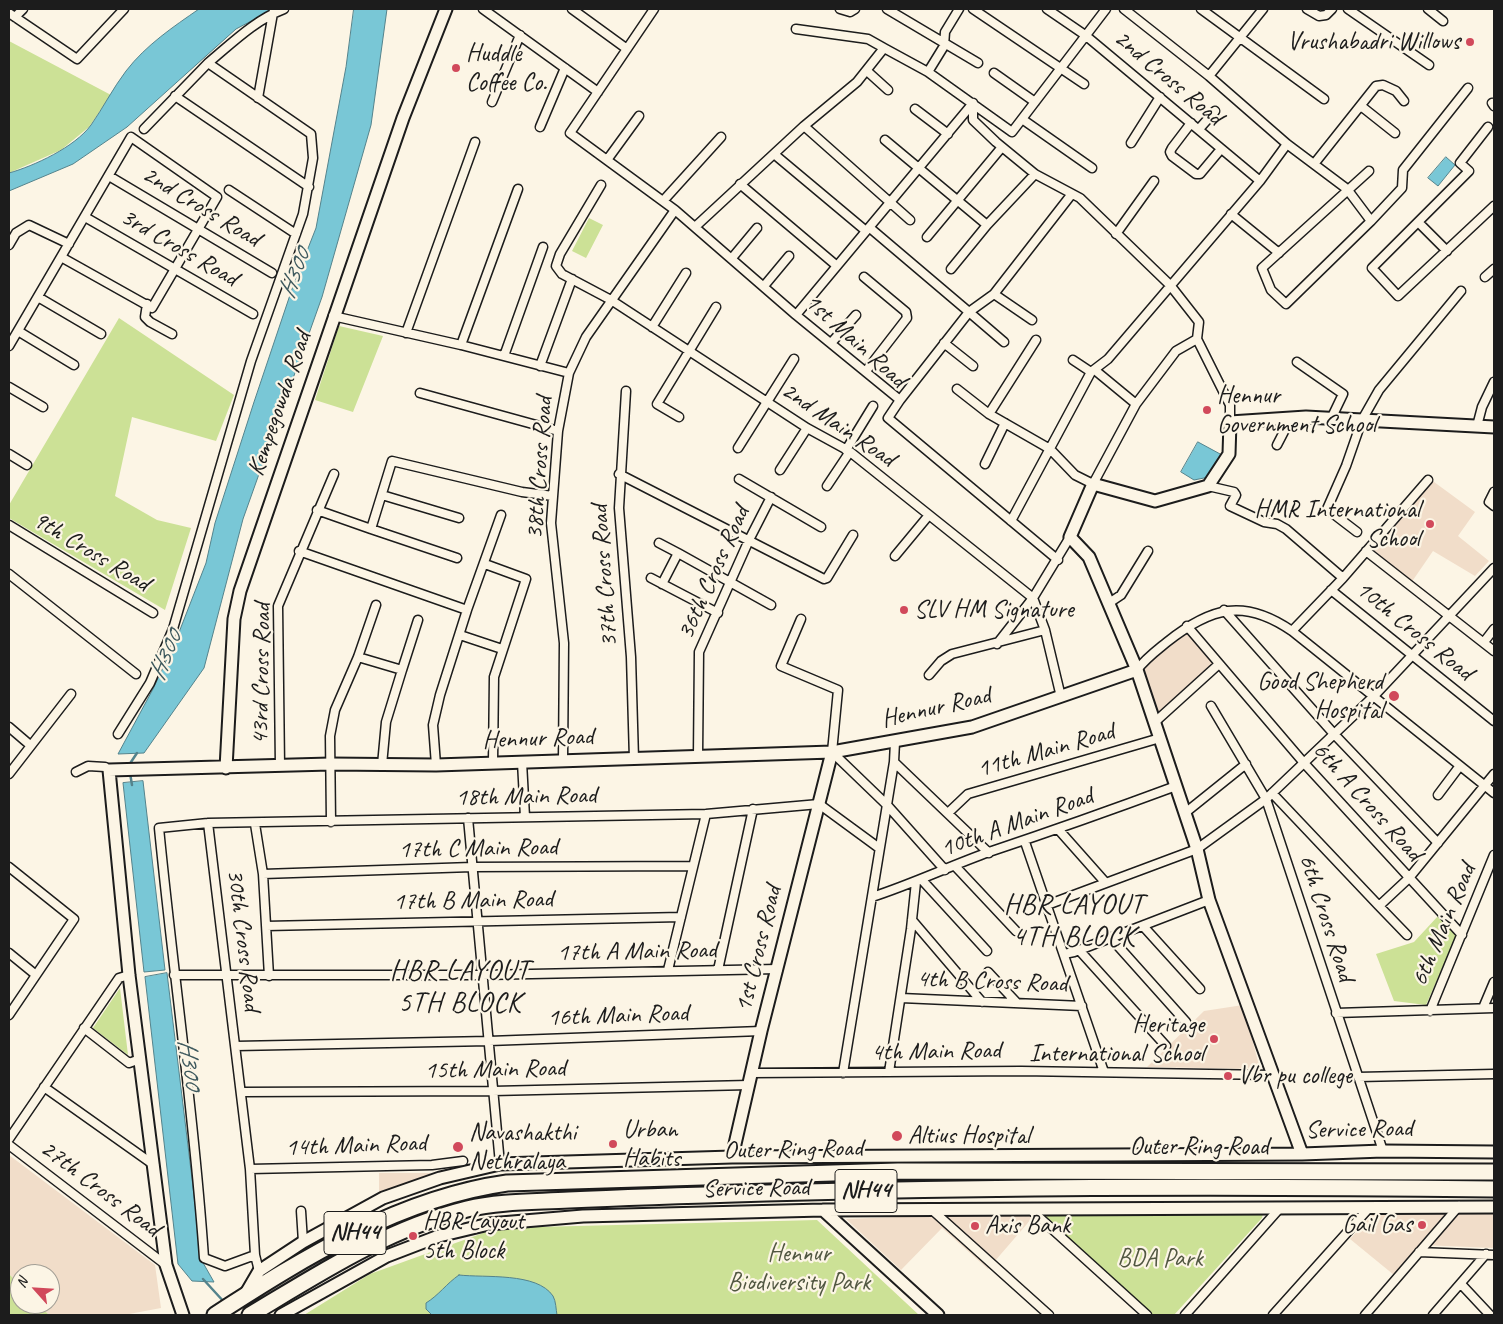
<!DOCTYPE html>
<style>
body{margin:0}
#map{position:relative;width:1503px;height:1324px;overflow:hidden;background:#fcf5e5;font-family:Caveat,sans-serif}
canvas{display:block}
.frame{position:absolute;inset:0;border:10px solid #1c1c1c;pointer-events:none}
.north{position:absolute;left:10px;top:1264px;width:50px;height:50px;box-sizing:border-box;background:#fcf5e5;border:1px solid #a29e95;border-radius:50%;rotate:296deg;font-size:14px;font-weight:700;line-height:20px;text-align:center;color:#1c1c1c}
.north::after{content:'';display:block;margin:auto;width:18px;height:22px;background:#d1495b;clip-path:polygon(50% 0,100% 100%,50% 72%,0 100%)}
</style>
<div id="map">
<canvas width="1503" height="1324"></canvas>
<div class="frame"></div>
<div class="north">N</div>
</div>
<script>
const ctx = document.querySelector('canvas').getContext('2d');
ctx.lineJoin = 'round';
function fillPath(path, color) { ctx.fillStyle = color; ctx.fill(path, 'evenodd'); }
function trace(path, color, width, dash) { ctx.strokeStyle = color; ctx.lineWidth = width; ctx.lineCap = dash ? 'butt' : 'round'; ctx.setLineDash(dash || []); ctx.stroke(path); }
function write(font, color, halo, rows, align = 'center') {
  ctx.font = font + ' Caveat,sans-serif'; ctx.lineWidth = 4.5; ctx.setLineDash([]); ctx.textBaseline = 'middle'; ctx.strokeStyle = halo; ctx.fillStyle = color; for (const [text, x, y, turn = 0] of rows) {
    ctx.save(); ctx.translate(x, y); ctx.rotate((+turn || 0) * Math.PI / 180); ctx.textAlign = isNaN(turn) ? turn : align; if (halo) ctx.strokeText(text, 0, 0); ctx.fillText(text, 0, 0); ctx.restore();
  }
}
fillPath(new Path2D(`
 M1430 479 1475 512 1458 536 1489 561 1475 576 1433 551 1411 583 1371 552Z
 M1184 631 1215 664 1159 716 1141 670Z
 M1243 1005 1260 1069 1147 1067 1204 1011Z
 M9 1155 155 1265 161 1308 124 1315H49L38 1304H50V1274H20V1285L9 1274Z
 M379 1173H432L379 1196Z
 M1027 1212 1033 1217 988 1269 942 1228 901 1270 846 1219Z
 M1374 1213 1494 1214V1248L1421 1245 1394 1275 1350 1239Z`), '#f1ddc9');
fillPath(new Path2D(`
 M9 41 111 95 89 127 61 150 9 173Z
 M589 218 603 225 586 258 572 251Z
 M119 318 234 395 216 441 132 417 115 496 157 520 191 528 165 610 9 518V505Z
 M339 326 383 336 353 412 315 400Z
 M1438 916 1457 934 1426 1005 1394 1001 1376 954 1414 942Z
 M120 988 128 1055 93 1028Z
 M1258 1212 1263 1214 1262 1218 1174 1315H1153L1039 1213Z
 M817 1220 919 1315H304L370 1274 497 1228Z
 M9 1274 20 1285V1304H38L49 1315H9Z`), '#cce196');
const water = new Path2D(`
 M199 9H274L236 29 127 127 73 164 9 191V173C34 166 75 147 91 125 103 108 113 88 126 71 146 45 173 27 199 9Z
 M354 9H387L371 125 322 297 243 519 204 668 144 753 118 754 153 689 176 640 206 563 215 523 254 402 292 289 316 228 346 67Z
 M1446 157 1455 165 1438 186 1428 178Z
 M1198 442 1222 455 1209 477 1194 480 1181 472Z
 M143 781 165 970 144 972 123 783Z
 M167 973 202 1261 214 1282 192 1281 178 1264 145 977Z
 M459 1275C485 1278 537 1272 553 1296 556 1301 556 1310 557 1315H432L426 1309V1303C439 1295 446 1284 459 1275Z`);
fillPath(water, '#79c7d6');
trace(water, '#54838c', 1);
trace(new Path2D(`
 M129 765 137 753
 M130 773 132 785
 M203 1279 225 1303`), '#54838c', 2.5);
const street = new Path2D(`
 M483 9 598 92
 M572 9 627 49
 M654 9 570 133 675 210 796 315 900 400 888 418 1058 560
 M840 9 850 12 855 9
 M887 9 978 63
 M973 9 1084 84
 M1047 9 1085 35 1260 181
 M1124 9 1209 76 1287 144 1347 189 1371 221 1402 188 1403 170 1468 88
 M1201 9 1324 99
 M1307 9 1319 16 1326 15 1332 9
 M1348 9 1429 65
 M1428 9 1443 21
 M9 13 77 59 124 9
 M15 17 23 9
 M796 29 868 39 884 48
 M867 71 888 90
 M928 72 944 46 945 32 959 9
 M994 73 1035 102
 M1209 76 1263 9
 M175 96 309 187
 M258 98 273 13
 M492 102 520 35
 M973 103V120L996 142 1035 174 1080 198 1170 285 1199 322 1197 339 1230 405V422
 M1492 103 1494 106
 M1361 106 1395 133
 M915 109 948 134
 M1022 119 1092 168
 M1191 123 1172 148 1170 152 1172 156 1196 174H1200L1221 149
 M804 126 910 220
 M540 127 565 68
 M1488 127 1460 163 1469 171 1372 268 1398 296 1494 206
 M144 129 208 63
 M1199 129 1215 111
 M885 140 987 225 1035 174
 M1131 143 1160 97
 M774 154 866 231
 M607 160 639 116
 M1314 164 1376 86 1383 85 1396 91 1404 101
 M1369 171 1262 268 1271 290 1286 304 1371 221
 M109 176 272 273
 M740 184 837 266
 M601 185 560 254 556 266 562 274 611 300 807 428 849 451 1033 598 997 644
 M229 190 296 234
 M663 201 721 137
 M1231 214 1279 253
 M85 217 253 314
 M1418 222 1447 251
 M695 227 804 126 857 82 884 48 928 72 1012 132 1106 9
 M870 228 969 312 900 400
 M1116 234 1154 181
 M927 237 1002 147
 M9 245 16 233 29 225 69 244
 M732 258 757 228
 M951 269 987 225
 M864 277 906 312 907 318 866 371
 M1485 277 1494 269
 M764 286 789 256
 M994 294 1032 320
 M38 297 101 334
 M147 304 145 317 150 322 172 334
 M796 315 973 103
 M333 316 461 345 569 373
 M652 327 686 273
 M18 331 74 365
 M406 333 475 142
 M832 342 856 315
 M1004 342 969 312 994 294 1071 195
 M944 343 973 366
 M461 345 518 189
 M9 346 131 137 217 197 152 308 61 257
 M504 356 543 247
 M1073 360 1091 372
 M1297 362 1343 394 1331 419
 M540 366 572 279
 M1096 371 1136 404
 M9 387 43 407
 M957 389 989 414 1050 449 1075 475 1093 484 1136 404 1176 351 1197 339
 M626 391 619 508 631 657 634 759
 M420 393 558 431
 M989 414 1036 340
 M679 417 657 404 716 307
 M1477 426 1482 407 1494 382
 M1277 445 1291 418
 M738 448 794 359
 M846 450 873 406
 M9 454 27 465
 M985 464 1005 423
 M780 470 807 428
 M619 474 824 579 827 578 853 535
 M739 479 821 527
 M827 486 849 453
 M1208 486 1234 492 1236 495 1230 506 1264 522 1277 524 1286 529 1343 578
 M1494 492 1489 502 1494 506
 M382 495 459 518
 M317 510 371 529 392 461 522 492 553 496
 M1011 521 1091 372 1108 359 1260 181 1287 144
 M9 525 153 613
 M371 529 457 558
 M1357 532 1327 509 1346 466 1362 420 1379 390 1461 291
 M659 543 678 553 662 584
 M299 551 467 610 440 695 433 725 436 765
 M1366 551 1494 651
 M678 553 771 605
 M895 556 929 515
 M485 564 526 579 494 677 493 762
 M9 574 136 674
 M651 578 718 613
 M1331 590 1494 721
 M1109 603 1121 595 1148 551
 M467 610 501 515
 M1224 610 1334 734 1438 843
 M801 619 781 666 838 690 832 752 887 805 945 870
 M1187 626 1304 763 1462 935
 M1292 631 1494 793
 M460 635 502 649
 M1484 642 1494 629
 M358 657 402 670 386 722 382 765
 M402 670 418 620
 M1137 670C1145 659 1156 651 1167 642 1211 607 1244 598 1292 631L1343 578 1428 480
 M929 675 941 661 952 654 1045 630
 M1061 697 1045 630 1033 598 1070 537
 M1211 706 1266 799 1383 1151
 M1155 722 1219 664
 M9 727 30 745
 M118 734 150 683 173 629 251 361 303 214 313 158 311 134 208 63C232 43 255 20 284 9
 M895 742 894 762 989 853
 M698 756 699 652 749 540 771 497
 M563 760 564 643 551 523 558 431 569 373 586 337 675 210
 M522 762 525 817
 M280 766 278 606 334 474
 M76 772 88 766 105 767
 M9 774 71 694
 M1272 793 1379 906 1409 878 1494 774
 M1438 795 1459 767
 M948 813 968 794 1160 738
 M1185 813 1246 764
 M468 818 500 1164
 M331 822 330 736 335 710 358 657 376 605
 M208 823 250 1169 255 1255 259 1271
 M255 824 263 874 269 976
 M1058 829 1105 882
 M1025 842 1104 1072
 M955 866 1016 931
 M9 867 74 919 9 1015
 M263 874 472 867 693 866
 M922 880 987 951
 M872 897C912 884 950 866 989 852 1052 831 1114 809 1176 786
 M1047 905 1197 849 1266 799 1374 696 1494 568
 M1379 906 1407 935
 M912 920 982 1002
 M266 926 681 917
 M1143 926 1200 989
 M1110 937 1186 1022
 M1079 950 1166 1046
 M9 953 36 975
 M1064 954 1074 952 1209 900
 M668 970 706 814
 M718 970 753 809
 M988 972 1017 1003
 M174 975H482L778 969
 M901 998 1082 1006
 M1483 1008 1494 982
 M1430 1011 1494 855
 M1336 1013 1494 1008
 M84 1028 129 1063 140 1059
 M236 1046 489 1041 761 1031
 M889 1072 911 929 916 882
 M751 1073 1021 1071 1272 1075
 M843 1073 894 762
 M1358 1077 1494 1074
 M44 1087 154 1165
 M241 1092 493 1091 749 1085
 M9 1139 119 978 129 975
 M9 1145 166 1265
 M250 1169 432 1165 463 1161
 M931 1209 1049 1315
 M1030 1209 1147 1315
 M301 1211 303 1242
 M1419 1252 1494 1255
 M255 1255 225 1266 204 1258C194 1114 173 971 159 828L208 823 706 814 819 804 879 848
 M1461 1284 1490 1315
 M1185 1315 1279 1209
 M1273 1315 1369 1208
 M1365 1315 1459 1206
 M1433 1315 1486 1254`);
const secondary = new Path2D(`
 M226 768 234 619 240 591 403 118 446 9
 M1302 1154 1209 900 1197 849 1137 670 1089 557 1070 537 1093 484 1155 501 1208 486 1229 454 1230 422 1306 417 1494 427
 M732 1157 761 1031 832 752
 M823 1210 938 1315
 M245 1295 259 1271 303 1242 383 1198 440 1178 500 1164 732 1157 1302 1154 1383 1151 1494 1152
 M183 1315 166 1265 129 975 109 770 330 764 436 765 832 752 972 727 1137 670
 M281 1315 387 1256 439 1236 489 1224 583 1216 823 1210 1494 1207`);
const highway = new Path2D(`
 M215 1315C305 1257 400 1198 507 1183L898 1171 1494 1172
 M250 1315C320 1273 387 1229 467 1209 500 1201 535 1202 569 1200 635 1197 700 1195 766 1193 1009 1186 1252 1186 1494 1189`);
trace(street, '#1c1c1c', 11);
trace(secondary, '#1c1c1c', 15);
trace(highway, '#1c1c1c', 19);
trace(street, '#fcf5e5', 8);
trace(secondary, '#fcf5e5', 11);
trace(highway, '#fcf5e5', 15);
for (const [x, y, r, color] of [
 [1470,42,5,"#d1495b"],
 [456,68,5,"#d1495b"],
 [1207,410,5,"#d1495b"],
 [1430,524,5,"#d1495b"],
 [904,610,5,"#d1495b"],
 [1394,696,6,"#d1495b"],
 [1214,1039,5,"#d1495b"],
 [1228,1076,5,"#d1495b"],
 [897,1136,6,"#d1495b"],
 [613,1144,5,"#d1495b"],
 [458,1147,6,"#d1495b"],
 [1422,1225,5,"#d1495b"],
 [975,1226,5,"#d1495b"],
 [413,1236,5,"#d1495b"]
]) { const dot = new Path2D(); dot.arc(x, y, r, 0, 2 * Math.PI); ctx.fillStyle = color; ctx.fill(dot); trace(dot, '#fcf5e5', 2); }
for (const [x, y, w] of [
 [866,1191,62],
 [355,1233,62]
]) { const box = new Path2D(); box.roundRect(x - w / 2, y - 21.5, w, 43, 4); ctx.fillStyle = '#fcf5e5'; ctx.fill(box); trace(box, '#1c1c1c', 1); }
write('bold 24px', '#1c1c1c', null, [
 ["NH44",866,1191],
 ["NH44",355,1233]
]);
write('25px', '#1c1c1c', '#fcf5e5', [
 ["Vrushabadri Willows",1460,42,"right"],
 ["Huddle",466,54],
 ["Coffee Co.",466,83],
 ["Hennur",1217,396],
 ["Government School",1217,425],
 ["HMR International",1420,510,"right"],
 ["School",1420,539,"right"],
 ["SLV HM Signature",914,610],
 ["Good Shepherd",1383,682,"right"],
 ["Hospital",1383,711,"right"],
 ["Heritage",1204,1025,"right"],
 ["International School",1204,1054,"right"],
 ["Vbr pu college",1238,1076],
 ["Urban",623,1130],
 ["Habits",623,1159],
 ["Navashakthi",469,1133],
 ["Nethralaya",469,1162],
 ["Altius Hospital",908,1136],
 ["HBR Layout",423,1222],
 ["5th Block",423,1251],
 ["Gail Gas",1412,1225,"right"],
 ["Axis Bank",985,1226]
], 'left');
write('25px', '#1c1c1c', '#fcf5e5', [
 ["2nd Cross Road",1168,78,40],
 ["2nd Cross Road",201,207,31],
 ["3rd Cross Road",179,248,30],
 ["1st Main Road",855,341,42],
 ["Kempegowda Road",280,404,-71],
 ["2nd Main Road",838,425,34],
 ["38th Cross Road",540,468,-86],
 ["9th Cross Road",91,552,31],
 ["36th Cross Road",714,573,-66],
 ["37th Cross Road",605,576,-94],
 ["10th Cross Road",1414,631,39],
 ["43rd Cross Road",262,674,-89],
 ["Hennur Road",936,708,-13],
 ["Hennur Road",538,739,-2],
 ["11th Main Road",1046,751,-16],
 ["18th Main Road",526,797,-1],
 ["6th A Cross Road",1367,802,48],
 ["10th A Main Road",1017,823,-20],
 ["17th C Main Road",478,849,-1],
 ["17th B Main Road",473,901,-1],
 ["6th Cross Road",1326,918,72],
 ["6th Main Road",1444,925,-67],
 ["30th Cross Road",243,940,83],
 ["1st Cross Road",759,949,-76],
 ["17th A Main Road",637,952,-1],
 ["4th B Cross Road",992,982,2],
 ["16th Main Road",618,1016,-2],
 ["4th Main Road",936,1052,-1],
 ["15th Main Road",495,1070,-1],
 ["Service Road",1359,1130,-1],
 ["14th Main Road",356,1146,-2],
 ["Outer Ring Road",1199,1147],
 ["Outer Ring Road",793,1150,-1],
 ["27th Cross Road",100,1189,37],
 ["Service Road",756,1189,-1]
]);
write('25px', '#515741', '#fcf5e5', [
 ["Hennur",799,1254],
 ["Biodiversity Park",799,1283],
 ["BDA Park",1160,1259]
]);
write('italic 26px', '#3d585d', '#fcf5e5', [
 ["H300",295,274,-69],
 ["H300",166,656,-67],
 ["H300",189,1064,82]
]);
ctx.letterSpacing = '1px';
write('28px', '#1c1c1c', '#fcf5e5', [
 ["HBR LAYOUT",1074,906],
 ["4TH BLOCK",1074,938],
 ["HBR LAYOUT",460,972],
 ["5TH BLOCK",460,1004]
]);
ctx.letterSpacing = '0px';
</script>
